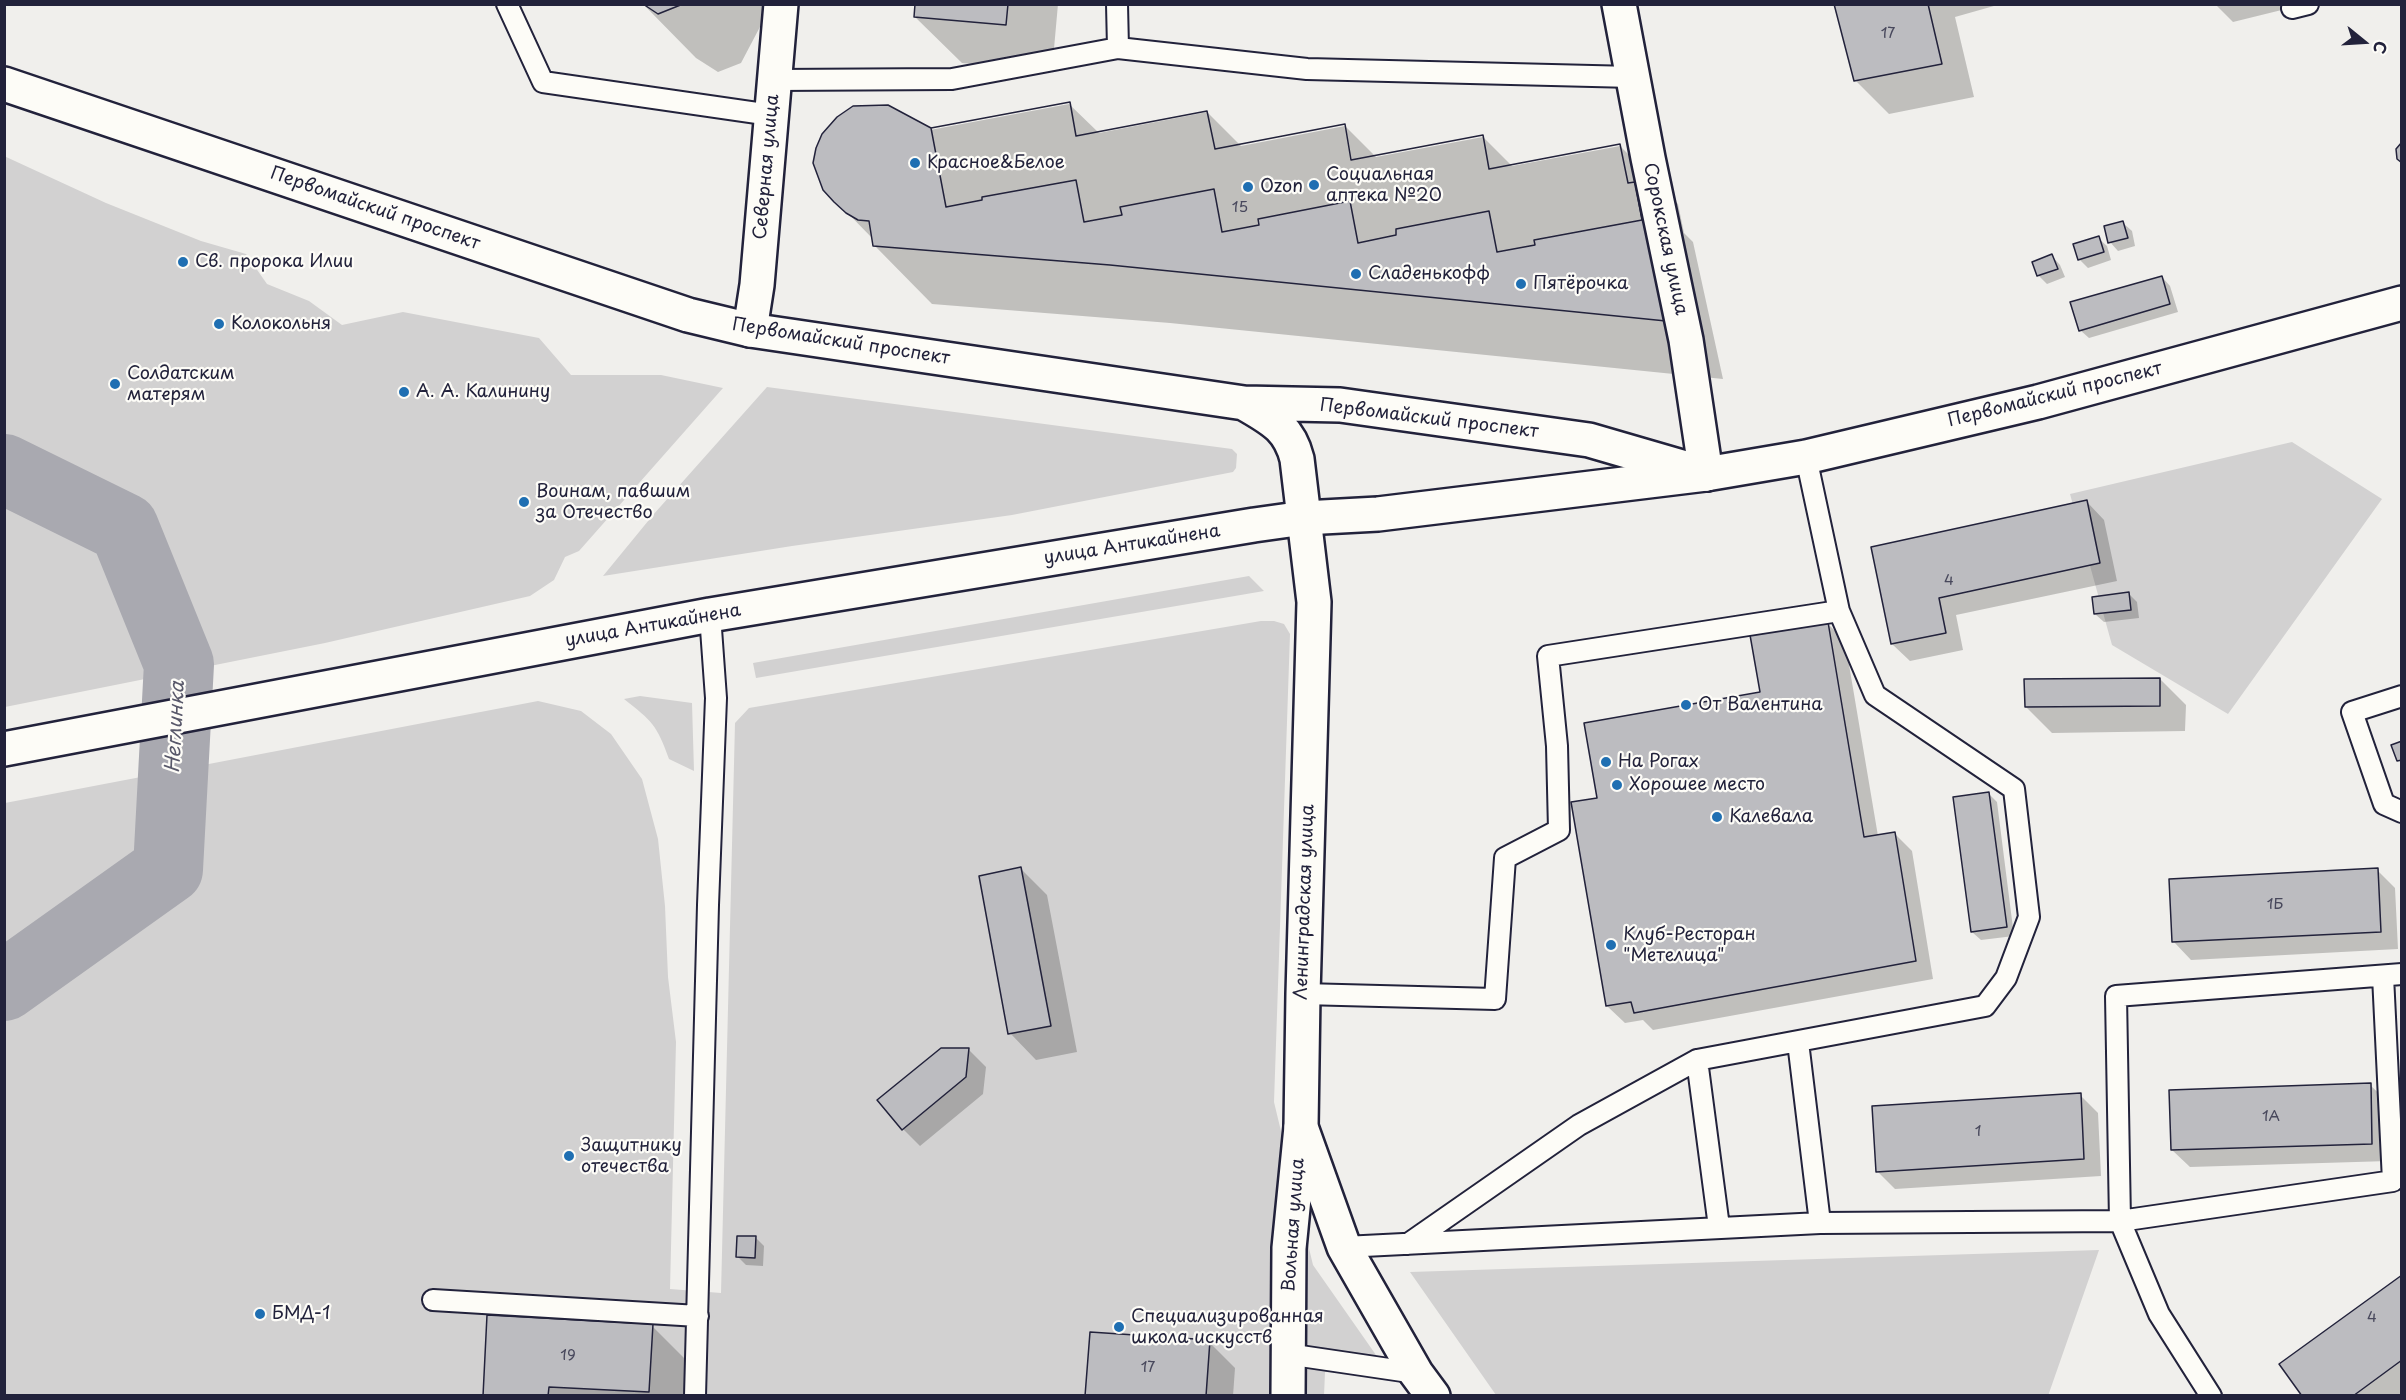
<!DOCTYPE html>
<meta charset="utf-8">
<style>
body{margin:0}
#map{position:relative;width:2406px;height:1400px;overflow:hidden;background:#f0efec;font-family:"Playpen Sans",sans-serif}
canvas{display:block}
.frame{position:absolute;inset:0;border:6px solid #22223b;pointer-events:none}
.north{position:absolute;left:2334px;top:12px;width:60px;height:60px;-webkit-text-stroke:4px #fdfcf7;paint-order:stroke;rotate:108deg;font-size:16px;font-weight:700;line-height:24px;text-align:center;color:#22223b}
.north::after{content:'';display:block;margin:auto;width:21px;height:27px;background:#22223b;clip-path:polygon(50% 0,100% 100%,50% 72%,0 100%)}
</style>
<div id="map">
<canvas width="2406" height="1400"></canvas>
<div class="frame"></div>
<div class="north">С</div>
</div>
<script>
const ctx = document.querySelector('canvas').getContext('2d');
ctx.lineJoin = 'round';
function fillPath(path, color) { ctx.fillStyle = color; ctx.fill(path, 'evenodd'); }
function trace(path, color, width, dash) { ctx.strokeStyle = color; ctx.lineWidth = width; ctx.lineCap = dash ? 'butt' : 'round'; ctx.setLineDash(dash || []); ctx.stroke(path); }
function write(font, color, halo, rows, align = 'center') {
  ctx.font = font + ' "Playpen Sans",sans-serif'; ctx.lineWidth = 4.5; ctx.setLineDash([]); ctx.textBaseline = 'middle'; ctx.strokeStyle = halo; ctx.fillStyle = color; for (const [text, x, y, turn = 0] of rows) {
    ctx.save(); ctx.translate(x, y); ctx.rotate((+turn || 0) * Math.PI / 180); ctx.textAlign = isNaN(turn) ? turn : align; if (halo) ctx.strokeText(text, 0, 0); ctx.fillText(text, 0, 0); ctx.restore();
  }
}
fillPath(new Path2D(`
 M4 156 106 203 201 241 246 254 267 284 309 301 342 325 403 312 539 338 571 375H661L723 388 579 551 565 557 554 580 530 596 325 643 5 707Z
 M767 387 1232 449 1237 454 1236 468 1233 472 1012 515 792 546 603 576 653 515Z
 M2292 442 2382 499 2228 714 2112 645 2070 494Z
 M1249 576 1264 591 756 678 753 663Z
 M1261 621H1274L1284 624 1290 634 1274 1102 1313 1265 1390 1375 1325 1372 1324 1396H5V803L538 701 581 711 611 734 642 779 658 839 665 906 668 977 676 1042 670 1289 721 1293 735 723 749 708Z
 M640 696 692 703 694 771 669 759C657 725 652 721 624 699Z
 M2099 1250 2048 1396 1496 1395 1410 1272Z`), '#d2d1d1');
fillPath(new Path2D(`
 M643 4H772L741 63 718 72 696 58Z
 M916 4H1058L1052 71 962 63 915 17Z
 M1836 4H2001L1955 17 1974 97 1889 114 1855 80Z
 M2215 4H2306L2233 22Z
 M1069 104 1099 133 1207 112 1241 146 1345 126 1376 157 1483 137 1512 166 1620 146 1678 204 1684 233 1693 242 1723 379 1170 323 932 304 874 245 873 239 836 201 853 107 888 106 930 130Z
 M2123 223 2132 231 2135 246 2118 251 2110 242Z
 M2098 238 2107 246 2111 260 2088 268 2079 259Z
 M2052 256 2060 265 2065 277 2047 284 2038 275Z
 M2162 277 2170 286 2178 312 2089 338 2080 330Z
 M2087 502 2104 520 2117 581 1956 615 1963 650 1910 661 1892 644 1872 548Z
 M2129 594 2137 602 2139 618 2104 622 2095 614Z
 M1827 623 1845 641 1878 836 1894 833 1912 851 1933 979 1653 1030 1643 1020 1625 1023 1607 1006 1599 799 1762 693Z
 M2160 679 2186 705 2185 731 2052 733 2026 707Z
 M1988 793 1997 802 2014 936 1981 940 1972 932Z
 M1021 869 1047 895 1077 1052 1036 1060 1010 1033Z
 M2377 870 2395 888 2398 949 2191 960 2174 942Z
 M969 1050 986 1067 983 1094 920 1146 903 1129Z
 M2370 1085 2388 1102 2389 1161 2190 1167 2172 1150Z
 M2080 1095 2098 1113 2101 1176 1895 1189 1877 1171Z
 M756 1238 764 1246 763 1266 746 1265 738 1257Z
 M2402 1277V1396H2304Z
 M652 1326 686 1360 684 1396H484Z
 M1209 1342 1235 1368 1233 1396H1087Z`), '#0003');
trace(new Path2D(`
 M4 469 124 528 179 664 168 869 4 986`), '#a9a9b0', 70);
const building = new Path2D(`
 M643 4H683L658 14Z
 M915 4H1008L1006 25 914 17Z
 M1834 4H1928L1942 64 1854 81Z
 M1070 102 1076 136 1207 111 1215 149 1345 124 1351 160 1483 135 1489 169 1620 144 1628 183 1635 182 1642 220 1534 240 1535 245 1497 252 1489 211 1396 229V235L1358 243 1350 201 1258 219 1259 225 1222 232 1214 189 1120 207 1122 215 1084 222 1076 180 982 197V200L946 207 931 128Z
 M1070 102 1076 136 1207 111 1215 149 1345 124 1351 160 1483 135 1489 169 1620 144 1628 183 1635 182 1666 321 1110 265 873 246 869 221 858 220 846 213 834 202 823 190 813 163 816 148 822 134 837 117 853 106 888 105 931 128Z
 M2402 142V163L2397 159 2396 149Z
 M2123 221 2128 238 2108 243 2104 226Z
 M2099 236 2104 252 2078 260 2073 244Z
 M2052 254 2058 269 2037 276 2032 262Z
 M2162 276 2170 304 2079 331 2070 302Z
 M2087 500 2100 563 1939 598 1946 633 1891 644 1871 547Z
 M2129 592 2131 610 2094 614 2092 597Z
 M1828 622 1864 837 1895 832 1916 961 1634 1013 1631 1002 1606 1006 1571 802 1597 798 1584 723 1760 692 1750 635Z
 M2160 678V706L2025 707 2024 679Z
 M2402 741V760L2397 761 2391 745Z
 M1989 792 2007 927 1971 932 1953 797Z
 M1021 867 1051 1026 1008 1034 979 876Z
 M2378 868 2381 932 2172 942 2169 879Z
 M941 1048H969L966 1077 902 1130 877 1100Z
 M2371 1083 2372 1144 2171 1150 2169 1090Z
 M2081 1093 2084 1159 1876 1172 1872 1106Z
 M737 1236H756L755 1258 736 1257Z
 M2402 1275V1360L2353 1396H2302L2279 1364Z
 M487 1315 653 1324 649 1392 549 1387 548 1396H483Z
 M1090 1332 1210 1340 1206 1396H1085Z`);
fillPath(building, '#bcbcc0');
trace(building, '#22223b', 1.5);
const lane = new Path2D(`
 M507 4 543 82 771 115
 M1117 4 1118 48
 M2292 8 2308 4
 M775 80 952 79 1118 48 1307 69 1633 77
 M2402 696 2352 712 2384 804 2402 812
 M1303 994 1495 999 1505 858 1559 830 1557 746 1548 656 1839 611
 M1798 1042 1820 1223
 M1697 1060 1719 1227
 M1408 1244 1579 1125 1697 1060 1985 1006 2006 978 2029 917 2014 789 1875 695 1839 611 1806 457
 M1344 1247 1820 1223 2120 1221 2393 1181 2383 976
 M433 1300 698 1316
 M1287 1354 1416 1373
 M695 1396 708 905 716 698 710 615
 M2211 1396 2159 1314 2120 1221 2116 996 2402 974`);
const street = new Path2D(`
 M1619 4 1648 158 1686 340 1706 474
 M750 330 757 285 781 4
 M1288 1396 1289 1248 1301 1127`);
const secondary = new Path2D(`
 M4 84 688 315 750 330 1244 403 1340 405 1589 440 1706 474
 M1244 403C1271 419 1289 427 1297 459L1314 602 1303 994 1301 1127 1344 1247 1416 1373 1433 1396`);
const primary = new Path2D(`
 M4 749 710 615 1254 525 1304 518 1378 514 1706 474 1806 457 2038 402 2402 303`);
trace(lane, '#22223b', 24);
trace(street, '#22223b', 38);
trace(secondary, '#22223b', 38);
trace(primary, '#22223b', 38);
trace(lane, '#fdfcf7', 20);
trace(street, '#fdfcf7', 33);
trace(secondary, '#fdfcf7', 33);
trace(primary, '#fdfcf7', 33);
for (const [x, y, r, color] of [
 [915,163,6,"#1f6fb2"],
 [1314,185,6,"#1f6fb2"],
 [1248,187,6,"#1f6fb2"],
 [183,262,6,"#1f6fb2"],
 [1356,274,6,"#1f6fb2"],
 [1521,284,6,"#1f6fb2"],
 [219,324,6,"#1f6fb2"],
 [115,384,6,"#1f6fb2"],
 [404,392,6,"#1f6fb2"],
 [524,502,6,"#1f6fb2"],
 [1686,705,6,"#1f6fb2"],
 [1606,762,6,"#1f6fb2"],
 [1617,785,6,"#1f6fb2"],
 [1717,817,6,"#1f6fb2"],
 [1611,945,6,"#1f6fb2"],
 [569,1156,6,"#1f6fb2"],
 [260,1314,6,"#1f6fb2"],
 [1119,1327,6,"#1f6fb2"]
]) { const dot = new Path2D(); dot.arc(x, y, r, 0, 2 * Math.PI); ctx.fillStyle = color; ctx.fill(dot); trace(dot, '#fdfcf7', 2); }
write('15px', '#48485c', null, [
 ["17",1888,34],
 ["15",1240,208],
 ["4",1949,581],
 ["1Б",2275,905],
 ["1А",2271,1117],
 ["1",1978,1132],
 ["4",2372,1318],
 ["19",568,1356],
 ["17",1148,1368]
]);
write('18px', '#22223b', '#fdfcf7', [
 ["Красное&Белое",927,163],
 ["Социальная",1326,175],
 ["аптека №20",1326,196],
 ["Ozon",1260,187],
 ["Св. пророка Илии",195,262],
 ["Сладенькофф",1368,274],
 ["Пятёрочка",1533,284],
 ["Колокольня",231,324],
 ["Солдатским",127,374],
 ["матерям",127,395],
 ["А. А. Калинину",416,392],
 ["Воинам, павшим",536,492],
 ["за Отечество",536,513],
 ["От Валентина",1698,705],
 ["На Рогах",1618,762],
 ["Хорошее место",1629,785],
 ["Калевала",1729,817],
 ["Клуб-Ресторан",1623,935],
 ["\"Метелица\"",1623,956],
 ["Защитнику",581,1146],
 ["отечества",581,1167],
 ["БМД-1",272,1314],
 ["Специализированная",1131,1317],
 ["школа искусств",1131,1338]
], 'left');
write('18px', '#22223b', '#fdfcf7', [
 ["Северная улица",767,167,-85],
 ["Первомайский проспект",375,209,19],
 ["Сорокская улица",1665,239,78],
 ["Первомайский проспект",841,342,9],
 ["Первомайский проспект",2055,395,-14],
 ["Первомайский проспект",1429,419,7],
 ["улица Антикайнена",1132,545,-9],
 ["улица Антикайнена",653,626,-10],
 ["Ленинградская улица",1305,902,-88],
 ["Вольная улица",1294,1225,-86]
]);
write('italic 20px', '#58586a', '#fdfcf7', [
 ["Неглинка",176,727,-87]
]);
</script>
